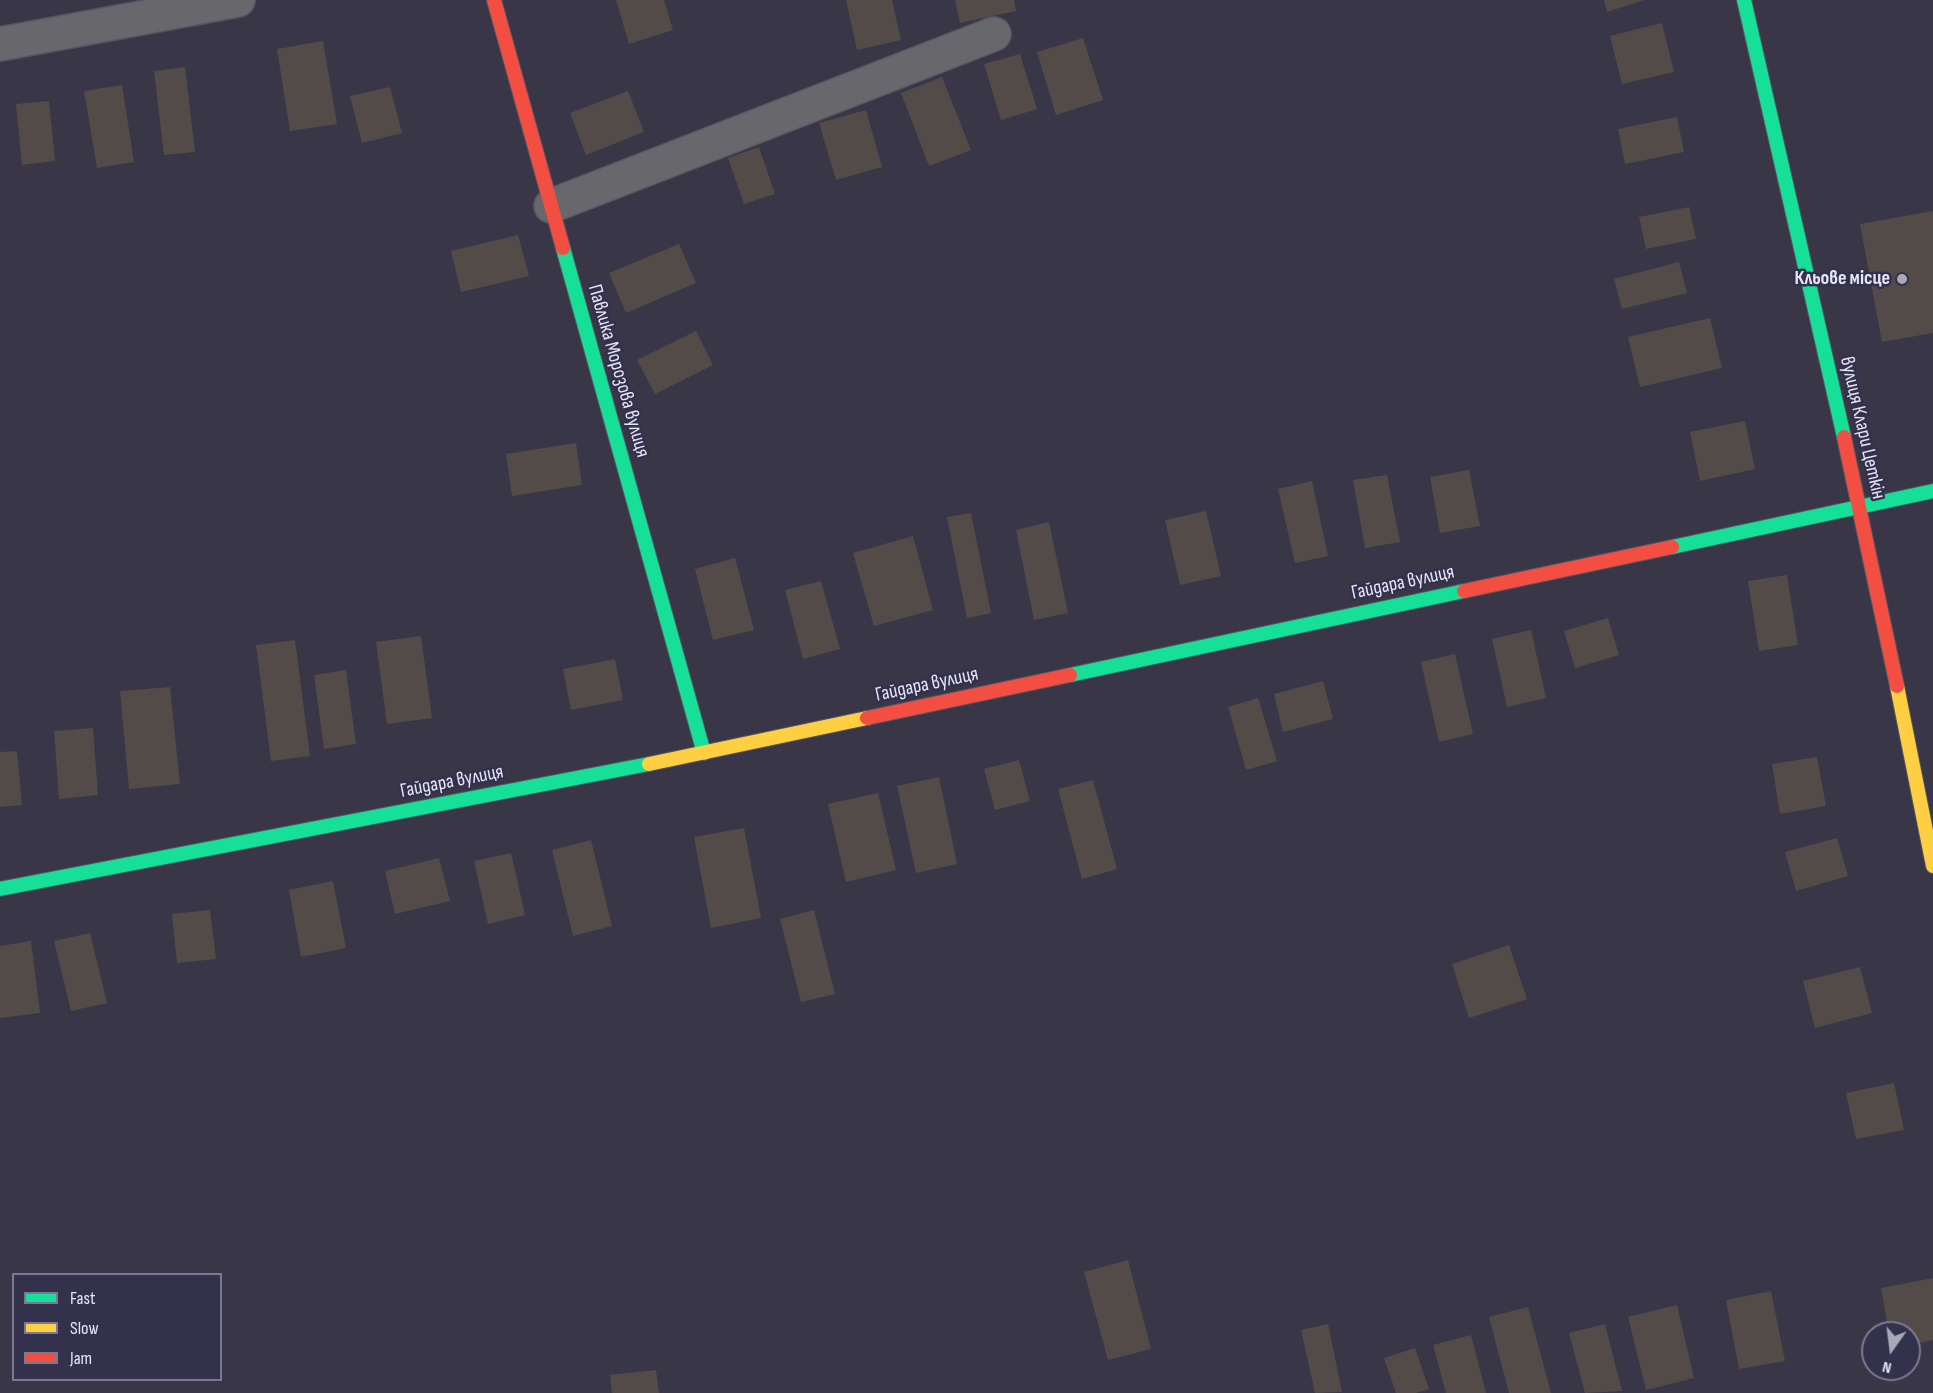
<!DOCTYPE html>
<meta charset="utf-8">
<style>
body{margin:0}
#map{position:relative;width:1933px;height:1393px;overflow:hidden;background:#393747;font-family:"Sofia Sans Condensed",sans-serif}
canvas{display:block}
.legend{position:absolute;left:12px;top:1273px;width:210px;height:108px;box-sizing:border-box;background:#34314d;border:2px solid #7b7991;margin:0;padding:8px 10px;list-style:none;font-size:18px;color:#e6e5f7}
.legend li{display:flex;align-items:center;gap:12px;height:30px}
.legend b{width:30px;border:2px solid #7b7991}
.north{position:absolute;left:1861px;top:1321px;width:60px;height:60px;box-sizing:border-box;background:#34314d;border:2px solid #7b7991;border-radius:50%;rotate:194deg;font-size:16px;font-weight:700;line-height:24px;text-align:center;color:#e6e5f7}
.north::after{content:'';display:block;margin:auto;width:21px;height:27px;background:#a9a8b9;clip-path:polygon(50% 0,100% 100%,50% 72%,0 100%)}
</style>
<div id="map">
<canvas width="1933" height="1393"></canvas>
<ul class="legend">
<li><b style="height:8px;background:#16e098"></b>Fast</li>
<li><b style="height:8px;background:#ffcf43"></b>Slow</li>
<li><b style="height:8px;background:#f24e42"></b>Jam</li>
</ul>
<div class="north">N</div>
</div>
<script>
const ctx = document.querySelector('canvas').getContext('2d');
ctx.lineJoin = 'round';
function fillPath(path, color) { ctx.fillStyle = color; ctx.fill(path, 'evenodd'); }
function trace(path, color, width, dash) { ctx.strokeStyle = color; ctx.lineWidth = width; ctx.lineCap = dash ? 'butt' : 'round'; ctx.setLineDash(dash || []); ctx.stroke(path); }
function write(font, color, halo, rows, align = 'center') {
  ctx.font = font + ' "Sofia Sans Condensed",sans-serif'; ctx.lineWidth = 5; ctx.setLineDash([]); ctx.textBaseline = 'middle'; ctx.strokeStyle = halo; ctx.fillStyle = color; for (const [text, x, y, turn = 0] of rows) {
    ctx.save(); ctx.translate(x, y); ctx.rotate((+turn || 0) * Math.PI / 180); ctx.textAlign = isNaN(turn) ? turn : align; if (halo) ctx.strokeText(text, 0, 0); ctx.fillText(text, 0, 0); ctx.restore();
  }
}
fillPath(new Path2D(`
 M616 0H664L673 30 629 44Z
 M846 0H892L901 40 857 50Z
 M955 0H1014L1016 11 960 23Z
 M1604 0H1644L1607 12Z
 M1662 23 1674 72 1622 84 1610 36Z
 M1083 38 1103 100 1056 115 1037 52Z
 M323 41 337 124 290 131 277 49Z
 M1020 54 1037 109 1001 120 984 64Z
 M185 67 195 152 164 155 154 71Z
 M942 77 971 150 929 166 901 93Z
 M122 85 134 162 97 168 84 91Z
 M390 87 402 133 362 143 350 96Z
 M628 91 644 132 586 155 570 113Z
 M49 101 55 161 22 165 16 104Z
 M866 110 882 167 836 180 819 123Z
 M1677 117 1684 152 1625 164 1618 129Z
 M759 147 775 194 744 204 728 158Z
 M1689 207 1696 239 1646 249 1639 217Z
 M1933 211V333L1882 342 1860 224Z
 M518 235 529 276 461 292 451 251Z
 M679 244 696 283 626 313 609 273Z
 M1679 262 1687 293 1622 309 1614 279Z
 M1710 318 1722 368 1640 387 1628 337Z
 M696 331 713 365 655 394 637 360Z
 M1745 421 1755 469 1700 481 1690 432Z
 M576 443 582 485 512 496 506 454Z
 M1469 470 1480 526 1440 533 1430 477Z
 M1387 475 1400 542 1365 548 1353 480Z
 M1312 481 1328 556 1295 563 1278 489Z
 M1206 511 1221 576 1180 585 1165 520Z
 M971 513 991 613 967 618 947 517Z
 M1049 522 1068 613 1034 620 1016 530Z
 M913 536 933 610 874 626 853 553Z
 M735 558 754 630 713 640 695 569Z
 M1787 575 1798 645 1759 651 1748 581Z
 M821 581 840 649 803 659 785 590Z
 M1608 618 1619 655 1575 668 1564 631Z
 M1531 630 1546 698 1507 707 1492 639Z
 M421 636 432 718 387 724 376 642Z
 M295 640 310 756 271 761 256 645Z
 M1455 654 1473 734 1439 742 1421 662Z
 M615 659 623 700 571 710 563 669Z
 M346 670 356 744 324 749 314 675Z
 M1323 681 1333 719 1283 732 1274 694Z
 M170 687 180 784 129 789 120 691Z
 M1258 698 1277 761 1246 770 1228 707Z
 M93 728 98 795 59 799 54 731Z
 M17 751 22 805 0 807V752Z
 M1817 757 1826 806 1780 814 1772 764Z
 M1019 760 1030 801 995 810 984 769Z
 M939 777 957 864 916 873 897 786Z
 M1093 780 1117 869 1082 879 1058 789Z
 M878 793 896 870 846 882 828 804Z
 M744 828 761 918 711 928 694 837Z
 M1837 838 1848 876 1796 891 1785 852Z
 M591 840 612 926 573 936 552 850Z
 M511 853 525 915 488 924 474 861Z
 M439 858 450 901 395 914 385 871Z
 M333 881 346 948 301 957 289 890Z
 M210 910 216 959 177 963 172 914Z
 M814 910 835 994 801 1002 780 919Z
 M90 933 107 1003 71 1011 54 941Z
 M31 941 40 1013 0 1018V946Z
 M1509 945 1527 999 1469 1018 1452 964Z
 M1860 967 1872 1013 1815 1028 1803 981Z
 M1894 1083 1904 1130 1856 1139 1846 1093Z
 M1128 1260 1151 1349 1108 1360 1084 1272Z
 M1933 1278V1340L1909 1345V1333H1889L1881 1288Z
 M1771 1291 1785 1361 1739 1369 1726 1300Z
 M1677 1305 1694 1378 1646 1390 1628 1317Z
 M1528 1307 1551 1393H1509L1489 1317Z
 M1328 1324 1342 1392 1315 1393 1301 1330Z
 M1605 1324 1622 1391 1585 1393 1569 1333Z
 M1471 1335 1486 1393H1446L1433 1345Z
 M1415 1348 1429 1389 1416 1393H1396L1384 1358Z
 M656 1370 659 1393H612L610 1375Z`), '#534b48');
const street = new Path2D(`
 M0 44 238 0
 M551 206 994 34`);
const fast = new Path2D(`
 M1744 0 1844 437
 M563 248 704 753
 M1672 547 1933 491
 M1070 675 1464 591
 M0 889 649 764`);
const slow = new Path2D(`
 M1897 686 1933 866
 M649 764 867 718`);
const jam = new Path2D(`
 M494 0 563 248
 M1844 437 1897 686
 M1464 591 1672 547
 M867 718 1070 675`);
trace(street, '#565561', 36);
trace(fast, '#565561', 16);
trace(slow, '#565561', 16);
trace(jam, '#565561', 16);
trace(street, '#67676c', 33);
trace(fast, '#16e098', 14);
trace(slow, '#ffcf43', 14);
trace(jam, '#f24e42', 14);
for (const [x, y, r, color] of [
 [1902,279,6,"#a9a8b9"]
]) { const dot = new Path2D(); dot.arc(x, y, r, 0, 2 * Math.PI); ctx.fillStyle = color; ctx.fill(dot); trace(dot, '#34314d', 2); }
write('bold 20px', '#e6e5f7', '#34314d', [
 ["Кльове місце",1890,279]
], 'right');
write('20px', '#e6e5f7', '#34314d', [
 ["Павлика Морозова вулиця",618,371,74],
 ["вулиця Клари Цеткін",1862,428,77],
 ["Гайдара вулиця",1403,583,-12],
 ["Гайдара вулиця",927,685,-12],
 ["Гайдара вулиця",452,782,-11]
]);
</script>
